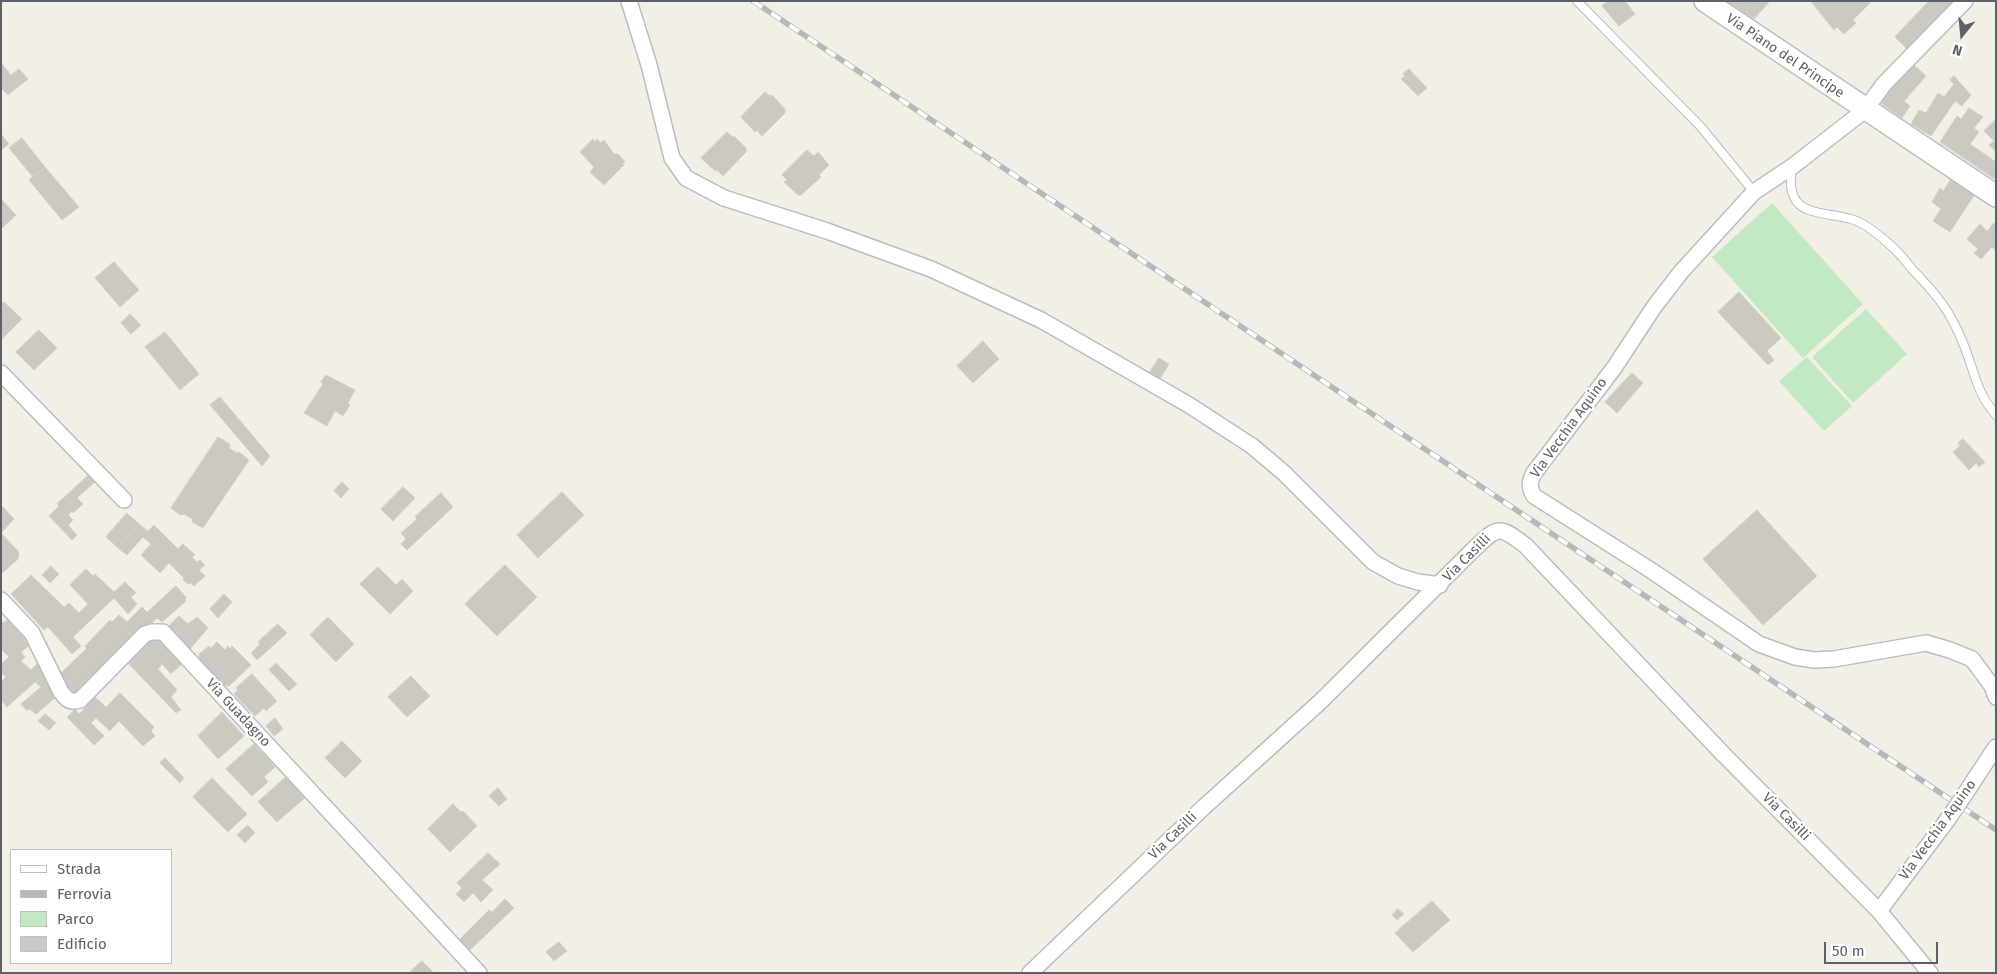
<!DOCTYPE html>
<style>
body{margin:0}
#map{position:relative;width:1997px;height:974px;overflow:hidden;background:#f1efe6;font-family:"Fira Sans",sans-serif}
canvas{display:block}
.frame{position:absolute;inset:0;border:2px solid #5d6167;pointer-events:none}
.legend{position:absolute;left:10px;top:849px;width:162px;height:115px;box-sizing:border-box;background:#fff;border:1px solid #bec0c2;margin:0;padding:6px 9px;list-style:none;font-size:15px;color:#5d6167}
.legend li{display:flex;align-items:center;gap:10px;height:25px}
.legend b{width:25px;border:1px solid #bec0c2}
.north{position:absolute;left:1937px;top:10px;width:50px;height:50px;-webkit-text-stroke:4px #fff;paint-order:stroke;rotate:197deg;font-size:14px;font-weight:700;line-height:20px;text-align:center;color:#5d6167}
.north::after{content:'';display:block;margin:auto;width:18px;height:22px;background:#5d6167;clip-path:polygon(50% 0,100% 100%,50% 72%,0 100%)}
.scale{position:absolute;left:1824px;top:942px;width:114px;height:22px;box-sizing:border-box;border:2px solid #5d6167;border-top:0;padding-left:6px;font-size:15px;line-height:18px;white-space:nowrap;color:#5d6167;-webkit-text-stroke:4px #fff;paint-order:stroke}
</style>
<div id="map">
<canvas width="1997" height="974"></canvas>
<div class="frame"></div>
<ul class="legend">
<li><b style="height:6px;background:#fff"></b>Strada</li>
<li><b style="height:6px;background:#b7b8b8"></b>Ferrovia</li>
<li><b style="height:14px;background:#c2e9c4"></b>Parco</li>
<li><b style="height:14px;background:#ccc9c3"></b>Edificio</li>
</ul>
<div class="north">N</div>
<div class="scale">50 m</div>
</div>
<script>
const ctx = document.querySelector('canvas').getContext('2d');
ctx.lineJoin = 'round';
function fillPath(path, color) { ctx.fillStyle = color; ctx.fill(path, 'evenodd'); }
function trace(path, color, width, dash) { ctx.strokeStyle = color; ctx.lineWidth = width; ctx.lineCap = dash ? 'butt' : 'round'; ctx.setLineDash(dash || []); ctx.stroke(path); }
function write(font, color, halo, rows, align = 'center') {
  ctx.font = font + ' "Fira Sans",sans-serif'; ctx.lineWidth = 4.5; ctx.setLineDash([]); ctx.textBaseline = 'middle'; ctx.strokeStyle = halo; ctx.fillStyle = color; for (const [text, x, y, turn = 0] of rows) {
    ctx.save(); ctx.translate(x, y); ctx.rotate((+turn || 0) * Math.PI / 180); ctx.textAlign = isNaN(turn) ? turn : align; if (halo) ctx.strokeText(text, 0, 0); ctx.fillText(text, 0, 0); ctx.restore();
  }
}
fillPath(new Path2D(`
 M1772 203 1863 304 1803 358 1712 257Z
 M1866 309 1907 354 1853 403 1812 357Z
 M1807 357 1852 406 1824 431 1779 381Z`), '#c2e9c4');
const building = new Path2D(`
 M1608 1H1625L1635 14 1619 26 1602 6Z
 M1727 1H1756L1745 13Z
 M1756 1H1770L1754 19 1745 13Z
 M1811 1H1869L1870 3 1853 20 1856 23 1844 34 1837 27 1834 30Z
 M1929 1H1953L1908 50 1895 37Z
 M1911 62 1926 76 1904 101 1910 106 1902 118 1879 102Z
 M1 63 11 75 19 69 28 79 8 95 1 88Z
 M1409 69 1427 88 1418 96 1401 79 1405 76 1403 74Z
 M1954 76 1971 95 1962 106 1955 101 1931 136 1911 124 1919 110 1926 113 1938 93 1944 97 1954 84 1950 80Z
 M765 92 770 96 772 95 785 109V113L762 136 757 130 755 132 741 117Z
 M1969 108 1983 117 1974 128 1979 132 1970 144 1996 162V180L1940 142 1957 116 1961 119Z
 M1995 120 1996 122V152L1989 145 1994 141 1984 131Z
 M727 132 731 136 735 137 746 148V152L723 176 717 170 715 171 701 158Z
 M1 134 9 144 1 150Z
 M22 138 45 167 33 177 9 148Z
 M593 139 595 142 597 139 601 143 604 140 614 154H618L625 162 622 164 624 165 604 185 590 172 594 167 580 152Z
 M807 150 814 156 818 152 829 165 819 175 821 177 801 195H798L784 182 787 180 782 175Z
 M45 167 79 207 62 220 29 180Z
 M1951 179 1975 194 1950 232 1933 221 1941 209 1932 202 1940 188 1943 191Z
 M1 199 16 215 1 229Z
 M1994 223 1996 224V250L1992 247 1981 259 1974 253 1978 249 1967 239 1980 224 1987 231Z
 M114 262 139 290 120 307 95 278Z
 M1739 292 1781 338 1767 351 1774 360 1768 365 1718 312Z
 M4 302 22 319 2 339 1 304Z
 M130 314 141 325 131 334 121 323Z
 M39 330 57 348 34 370 16 352Z
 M165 332 199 374 180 390 145 347Z
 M983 341 999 359 973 383 957 366Z
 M1159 358 1169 364 1158 382 1148 375Z
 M1632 373 1643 383 1617 413 1605 402Z
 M326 375 355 390 348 403 350 405 343 416 335 411 327 426 304 413 323 384 321 382Z
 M220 397 270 456 262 466 210 405Z
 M218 437 230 444 229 448 237 453 239 452 249 460 203 528 192 522 193 519 183 514 180 515 171 508Z
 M1963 439 1985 462 1979 467 1976 463 1969 470 1953 452 1960 446 1958 443Z
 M90 474 96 481 77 498 83 504 73 513 72 511 68 515 73 520 68 525 77 535 72 540 49 516 59 506 57 504Z
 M342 482 349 489 341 498 334 491Z
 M403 487 415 498 393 521 381 509Z
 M562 492 584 515 538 558 517 535Z
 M441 493 453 507 407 550 401 544 406 539 401 533 417 519 415 517Z
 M1 505 14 519 1 533 18 551 19 554 18 559 1 574Z
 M1757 510 1817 576 1763 625 1703 559Z
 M127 513 139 524 118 548 106 537Z
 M139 524 148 531 154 525 205 576 194 586 191 583 188 584 183 580 184 578 169 563 160 573 141 555 151 544 143 537 127 555 118 548Z
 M183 544 195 555 192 557 197 562 200 560 205 565 199 570 178 549Z
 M505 565 537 597 497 636 465 604Z
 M51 566 59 574 50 583 42 575Z
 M378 567 396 585 402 579 413 591 390 614 360 584Z
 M86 569 93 576 95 574 114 592 125 582 136 593 131 597 137 604 128 614 114 598 73 637 81 646 72 654 48 627 44 630 11 594 31 575 64 607 69 603 79 613 88 604 70 585Z
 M176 586 186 597 185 602 162 622 157 618 142 632 139 630 75 694 58 676 87 648 85 646 110 620 112 622 119 615 127 622 142 607 147 612Z
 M224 594 232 602 218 618 210 609Z
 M179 616 188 624 197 617 208 628 190 649 169 626Z
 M328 617 354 644 336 662 310 635Z
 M8 620 30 645 21 652 25 657 21 661 31 670 39 662 61 693 36 714 29 709 27 711 21 704 41 687 35 682 7 707 1 700V682L6 677 1 672V664L9 657 1 649V621L3 623Z
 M278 624 287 633 257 660 251 653 260 644 258 642Z
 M154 634 184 660 183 663 172 673H170L162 664 158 669 177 690 171 697 181 710 176 713 126 661Z
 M217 642 225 650 228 646 230 649 232 646 251 665 229 686 223 685 199 659V654L209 646 211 648Z
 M276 663 297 684 289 691 269 670Z
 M252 674 277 701 266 711 264 708 255 716 234 694 238 690 236 688Z
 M411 676 430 696 407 717 388 697Z
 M120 693 154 727 151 731 155 736 143 746 119 721 110 731 96 718 91 723 104 736 94 745 67 717 75 709 79 714 87 706 83 703 92 694 106 707Z
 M222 712 244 736 218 759 198 736Z
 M45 714 56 723 49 730 38 721Z
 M275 718 283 729 274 736 266 726Z
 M342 741 362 761 345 778 325 758Z
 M254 744 275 767 264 777 268 782 252 796 226 769Z
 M165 758 184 778 180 783 160 763Z
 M287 776 307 796 277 822 258 802Z
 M212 778 247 814 228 832 193 797Z
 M498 788 507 799 499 806 489 796Z
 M453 804 461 812 463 811 477 826 450 852 428 829Z
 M248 825 255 833 245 843 237 835Z
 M488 853 500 864 482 880 493 890 481 902 473 893 464 902 456 894 462 888 457 883Z
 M505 899 514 908 468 952 458 941 489 910 492 912Z
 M1432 901 1450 920 1413 952 1395 933Z
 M1398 909 1404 914 1397 920 1392 915Z
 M559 942 567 951 554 961 546 952Z
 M422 961 434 973H409Z`);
fillPath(building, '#ccc9c3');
trace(building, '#d6d1c4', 1);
const lane = new Path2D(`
 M1577 1 1701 127 1754 192
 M1792 167C1784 217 1816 210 1851 219 1864 222 1879 235 1889 244 1898 251 1905 260 1912 269 1936 294 1950 310 1963 343 1974 369 1976 393 1996 415`);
const street = new Path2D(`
 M629 1 649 65 672 158 686 178 724 198 827 231 931 269 1041 320 1189 405 1252 446 1284 473 1373 562 1398 576 1418 582 1440 585
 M1965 1 1884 84 1865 110 1793 166 1754 192 1681 272 1654 307 1614 368 1534 473C1529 482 1529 487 1534 496L1652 571 1759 644 1795 657 1814 660 1834 659 1926 643 1950 650 1972 659 1992 686 1996 697
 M1 373 124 500
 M1 600 32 633 61 692C67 700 70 703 80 700L145 634 152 632H163L479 973
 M1965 794 1996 747
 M1879 911 1948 819
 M1030 973 1204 807 1321 701 1474 549C1498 526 1499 525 1526 546L1723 754 1879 911 1930 973`);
const secondary = new Path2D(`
 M1705 1 1996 196`);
trace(lane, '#babdc2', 10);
trace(street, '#babdc2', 18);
trace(secondary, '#bbbec4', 24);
trace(lane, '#fff', 8);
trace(street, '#fff', 15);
trace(secondary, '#fff', 21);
const rail = new Path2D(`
 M753 1 1996 830`);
trace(rail, '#b7b8b8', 5.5);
trace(rail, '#fff', 4, [11]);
const streetBridge = new Path2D(`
 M1948 819 1965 794`);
trace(streetBridge, '#babdc2', 18, []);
trace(streetBridge, '#fff', 15);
write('14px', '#5d6167', '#fff', [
 ["Via Piano del Principe",1785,56,34],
 ["Via Vecchia Aquino",1569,428,-54],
 ["Via Casilli",1467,558,-45],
 ["Via Guadagno",238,713,47],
 ["Via Casilli",1786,817,45],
 ["Via Vecchia Aquino",1938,830,-54],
 ["Via Casilli",1173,836,-44]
]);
</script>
